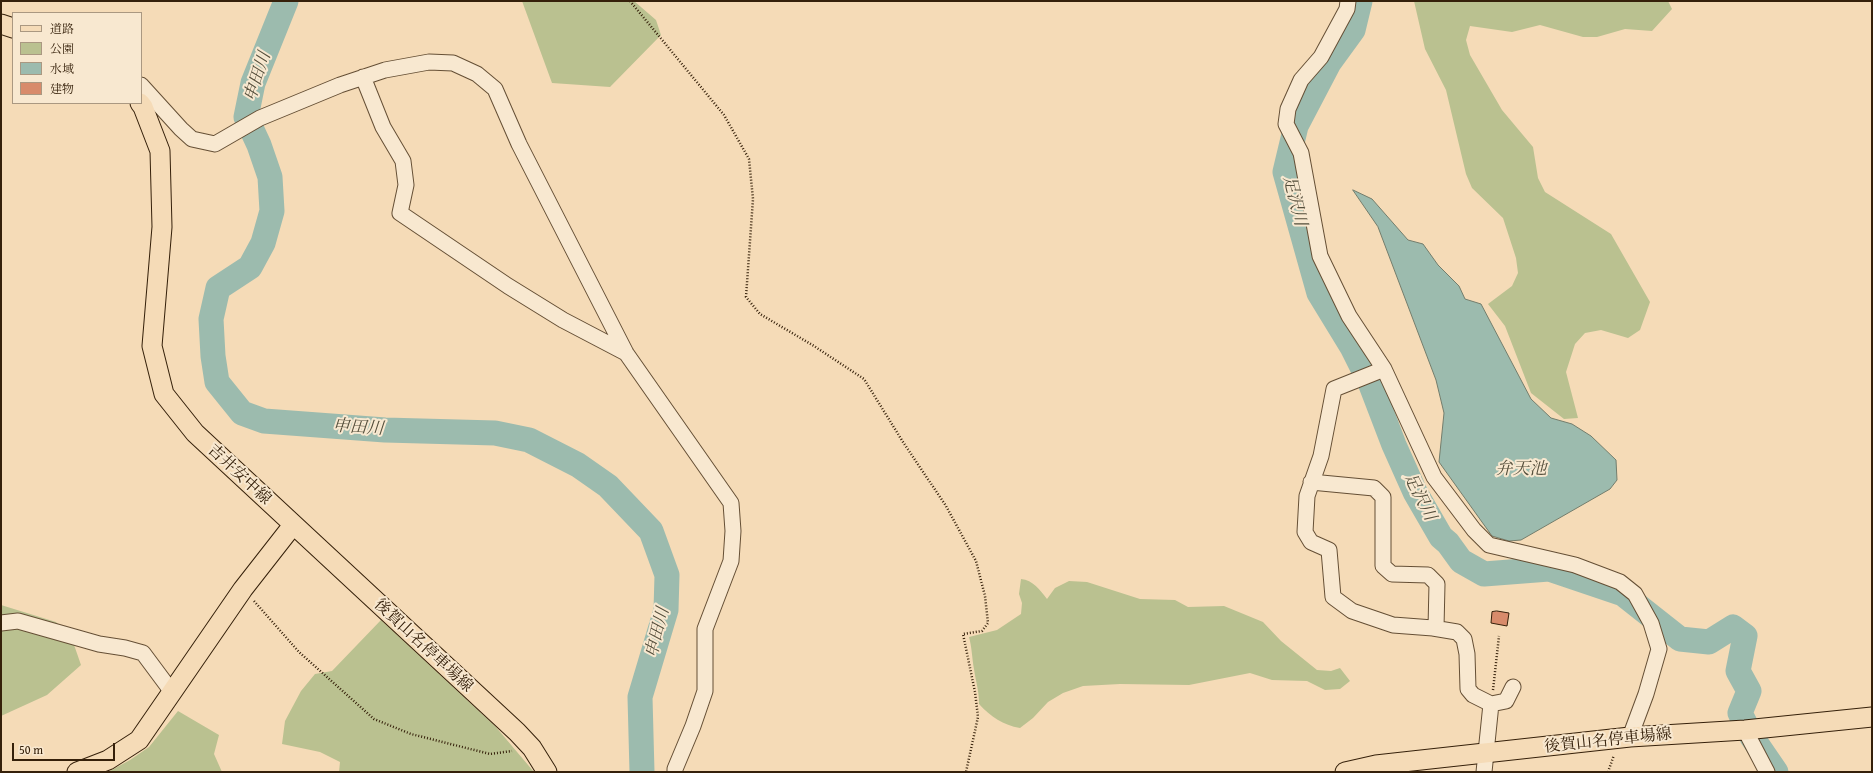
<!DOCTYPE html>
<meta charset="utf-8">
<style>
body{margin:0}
#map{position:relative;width:1873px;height:773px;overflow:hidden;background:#f5dbb7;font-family:"Gentium Book Plus","Noto Serif JP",serif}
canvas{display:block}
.frame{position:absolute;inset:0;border:2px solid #35200a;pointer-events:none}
.legend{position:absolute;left:12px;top:12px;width:130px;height:92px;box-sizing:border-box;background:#f8e8d0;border:1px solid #aa9881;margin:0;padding:5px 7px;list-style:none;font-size:12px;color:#35200a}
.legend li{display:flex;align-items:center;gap:8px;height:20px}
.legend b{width:20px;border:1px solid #aa9881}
.scale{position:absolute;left:12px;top:743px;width:103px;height:18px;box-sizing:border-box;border:2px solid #35200a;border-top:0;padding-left:5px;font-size:12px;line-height:14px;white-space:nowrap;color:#35200a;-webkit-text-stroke:3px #f8e8d0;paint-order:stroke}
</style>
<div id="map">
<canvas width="1873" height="773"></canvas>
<div class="frame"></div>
<ul class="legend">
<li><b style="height:5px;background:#f5dbb7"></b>道路</li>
<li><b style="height:11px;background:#bac190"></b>公園</li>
<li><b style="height:11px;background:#9cbbae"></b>水域</li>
<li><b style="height:11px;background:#d88b6b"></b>建物</li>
</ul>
<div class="scale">50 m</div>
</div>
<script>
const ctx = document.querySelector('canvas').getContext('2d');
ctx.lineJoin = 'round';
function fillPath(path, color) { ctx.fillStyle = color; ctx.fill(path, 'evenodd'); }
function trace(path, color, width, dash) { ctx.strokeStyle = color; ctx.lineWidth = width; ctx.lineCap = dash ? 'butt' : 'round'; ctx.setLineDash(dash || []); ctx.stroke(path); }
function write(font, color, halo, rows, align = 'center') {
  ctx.font = font + ' "Gentium Book Plus","Noto Serif JP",serif'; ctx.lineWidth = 4; ctx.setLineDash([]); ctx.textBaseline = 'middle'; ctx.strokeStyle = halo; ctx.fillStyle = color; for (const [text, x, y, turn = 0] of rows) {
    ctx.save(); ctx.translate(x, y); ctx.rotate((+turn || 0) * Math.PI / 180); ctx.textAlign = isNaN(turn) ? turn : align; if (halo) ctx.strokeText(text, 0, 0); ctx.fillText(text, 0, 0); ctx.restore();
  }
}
fillPath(new Path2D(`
 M522 1H634L656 20 661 35 610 87 552 83Z
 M1414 1H1668L1672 9 1652 31 1625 29 1597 37H1583L1540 25 1512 32 1470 26 1466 40 1470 55 1502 110 1533 147 1538 178 1545 192 1611 234 1650 302 1640 330 1628 338 1601 330 1585 333 1575 344 1566 372 1578 418 1564 419 1531 393 1505 326 1488 304 1512 286 1518 273 1516 258 1503 218 1472 188 1466 174 1446 90 1425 49Z
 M1021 579C1033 580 1040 590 1047 599L1055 588 1069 581 1087 582 1140 599 1175 600 1188 607 1224 606 1263 622 1281 641 1317 670 1331 671 1340 668 1350 681 1340 689 1325 690 1307 681 1272 680 1250 673 1189 685 1120 684 1083 686 1063 693 1048 702 1033 718 1020 728C1003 725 991 717 979 704 979 690 976 683 974 669 972 658 972 648 969 637L997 630 1021 614 1022 603 1019 594Z
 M1 605 56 622 72 639 81 665 47 695 1 716Z
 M381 620 495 726 534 772H339L340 762 320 752 282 744 285 721 301 691 315 674 332 671Z
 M178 711 219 735 214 754 222 772H108L130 760 149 747Z`), '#bac190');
const water = new Path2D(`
 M1353 190 1372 199 1408 240 1423 244 1438 265 1459 286 1465 299 1481 304 1531 399 1551 418 1572 424 1591 436 1616 460 1617 480 1610 489 1521 540 1509 541 1492 536 1439 462 1444 413 1436 380 1378 227Z`);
fillPath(water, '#9cbbae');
trace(water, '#737d6c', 1);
trace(new Path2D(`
 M286 1 253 83 246 117 259 145 270 177 272 211 263 243 250 267 218 288 211 319 213 356 217 382 242 413 264 421 385 430 495 433 529 440 578 465 608 486 651 531 667 575 666 610 640 697 642 772
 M1360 1 1353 30 1329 63 1296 126 1285 172 1319 293 1352 347 1371 385 1394 445 1415 492 1441 537 1448 543 1461 561 1484 574 1549 569 1623 594 1680 639 1709 642 1733 627 1745 636 1738 671 1749 691 1740 713 1752 737 1776 772`), '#9cbbae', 25);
const building = new Path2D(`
 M1497 611 1509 613 1507 626 1491 623 1492 612Z`);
fillPath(building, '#d88b6b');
trace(building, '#35200a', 1);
const minor = new Path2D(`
 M1348 1 1347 9 1321 57 1301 80 1288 109 1286 124 1301 153 1320 256 1349 316 1384 369 1434 477 1474 530 1489 545 1575 565 1620 582 1635 594 1651 623 1659 649 1646 694 1630 737
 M363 77 383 127 403 161 406 185 400 213 508 286 563 320 626 353
 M141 85 181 129 192 139 215 144 260 118 340 85 385 70 429 62 453 63 477 74 495 89 519 144 626 353 731 503 733 531 731 561 705 629V691L693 726 675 769V772
 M1384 369 1334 389 1321 456 1307 496 1305 532 1311 542 1329 550 1333 597 1352 611 1393 625 1433 628 1457 632 1464 639 1467 654 1468 689 1473 695 1491 704 1484 772
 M1311 482 1374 488 1383 497V566L1392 574 1428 575 1437 584 1436 628
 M1 623 18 621 99 644 125 648 143 653 172 692
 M1491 704 1506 701 1513 687
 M1745 730 1767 772`);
const major = new Path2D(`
 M1 24 13 28
 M140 103 143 107 160 151 162 227 152 346 164 394 195 433 517 732 532 748 547 772
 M77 772 108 760 139 740 243 589 293 525
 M1345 772 1376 765 1630 737 1745 730 1872 717`);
trace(minor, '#654f35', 17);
trace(major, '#35200a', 21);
trace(new Path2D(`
 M630 1 724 115 749 159 753 199 746 297 760 314 814 346 864 379 903 442 946 506 976 561 985 596 988 623 982 631 963 634 975 692 978 717 966 772
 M254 601 299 652 374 719 411 734 490 754 512 751
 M1493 690 1499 636
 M1608 772 1614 755`), '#35200a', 2.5, [1, 2]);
trace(minor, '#f8e8d0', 15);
trace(major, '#f5dbb7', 19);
write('16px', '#35200a', '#f8e8d0', [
 ["吉井安中線",239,475,43],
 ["後賀山名停車場線",423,646,43],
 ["後賀山名停車場線",1608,741,-6]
]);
write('italic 17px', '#544e3b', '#f8e8d0', [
 ["申田川",258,77,-72],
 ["足沢川",1294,201,76],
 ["申田川",358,428,4],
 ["弁天池",1521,470],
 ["足沢川",1419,497,63],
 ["申田川",658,633,-76]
]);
</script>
